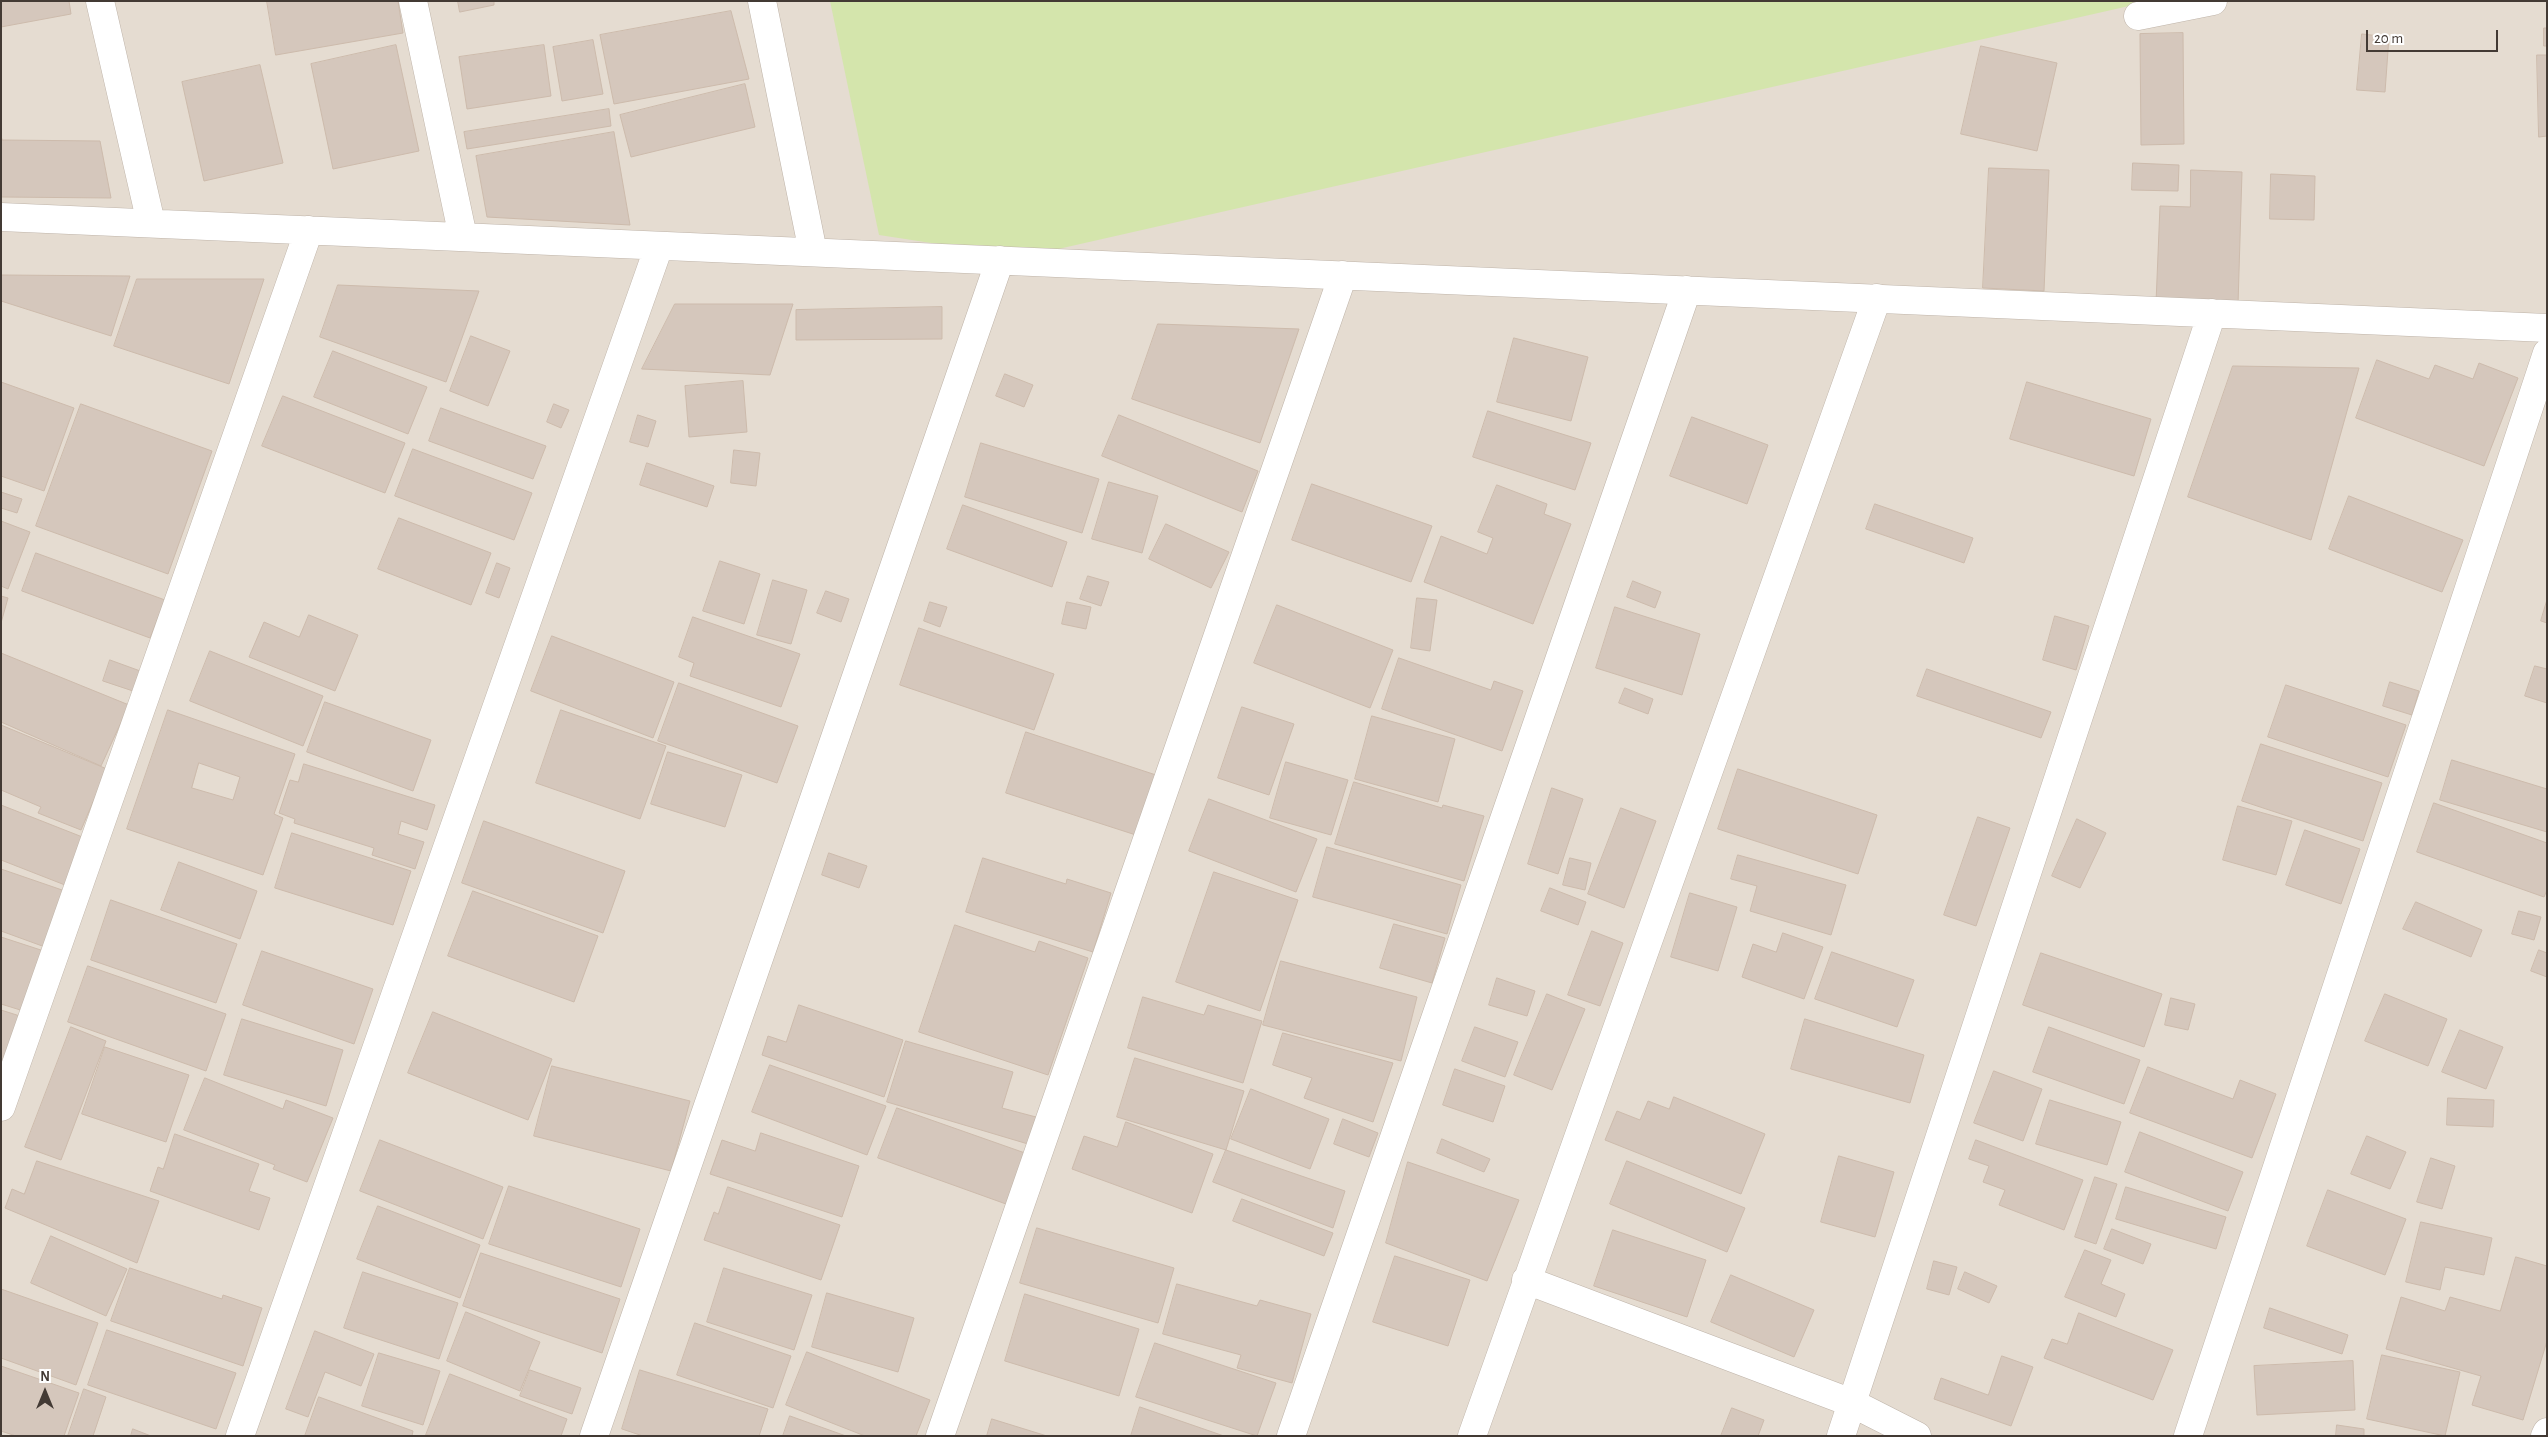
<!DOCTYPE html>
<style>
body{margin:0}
#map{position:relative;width:2548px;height:1437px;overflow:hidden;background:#f1ebe3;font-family:"Alegreya Sans",sans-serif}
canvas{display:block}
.frame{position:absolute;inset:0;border:2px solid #433a34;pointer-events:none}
.north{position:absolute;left:20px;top:1367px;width:50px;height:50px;-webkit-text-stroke:4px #fff;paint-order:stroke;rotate:0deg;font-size:14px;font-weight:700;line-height:20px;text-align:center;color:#433a34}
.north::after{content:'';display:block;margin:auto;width:18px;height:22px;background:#433a34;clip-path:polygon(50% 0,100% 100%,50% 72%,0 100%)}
.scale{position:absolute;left:2366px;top:30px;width:132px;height:22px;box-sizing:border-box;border:2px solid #433a34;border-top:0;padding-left:6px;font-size:15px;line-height:18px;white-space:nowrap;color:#433a34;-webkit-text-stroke:4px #fff;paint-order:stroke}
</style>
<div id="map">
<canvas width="2548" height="1437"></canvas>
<div class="frame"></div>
<div class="north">N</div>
<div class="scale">20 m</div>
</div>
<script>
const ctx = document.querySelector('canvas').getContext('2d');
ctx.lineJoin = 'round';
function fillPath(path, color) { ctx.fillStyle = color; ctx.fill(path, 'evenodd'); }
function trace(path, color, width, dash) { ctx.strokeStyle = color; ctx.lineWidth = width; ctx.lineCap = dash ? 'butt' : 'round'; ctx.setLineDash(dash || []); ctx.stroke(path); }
fillPath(new Path2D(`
 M1 1H2547V1436H1Z`), '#e5dcd1');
fillPath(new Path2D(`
 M830 1H2151L1023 257 879 235Z`), '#d4e5ac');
const building = new Path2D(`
 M1 1H69L71 14 1 27Z
 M267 1H398L403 33 276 55Z
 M458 1H494V5L460 12Z
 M731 11 749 79 614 104 600 35Z
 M2544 28H2547V46H2544Z
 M2183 33 2184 144 2141 145 2140 34Z
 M2362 34 2389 37 2385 92 2357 90Z
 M593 40 603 94 562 101 553 47Z
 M396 45 419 151 333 169 311 64Z
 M544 45 551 96 467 109 459 57Z
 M1981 46 2057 63 2037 151 1961 134Z
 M2537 55H2547V136L2539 137Z
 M260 65 283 163 204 181 182 82Z
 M745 84 755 127 631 157 620 115Z
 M609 109 611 126 467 149 464 132Z
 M614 132 630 225 487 217 476 156Z
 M1 135 2 140 100 141 111 198 1 197Z
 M2133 163 2179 165 2178 191 2132 190Z
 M1989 168 2049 170 2044 291 1983 288Z
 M2191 170 2242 172 2238 305 2156 303 2160 206 2190 207Z
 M2271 174 2315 176 2314 220 2270 219Z
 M1 275 130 276 111 336 1 301Z
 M137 279H264L229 384 114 346Z
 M338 285 479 291 446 382 320 337Z
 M675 304H793L770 375 642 369Z
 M942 307V339L796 340V310Z
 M1158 324 1299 329 1260 443 1132 399Z
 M471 336 510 351 488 406 450 391Z
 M1514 338 1588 357 1571 421 1497 402Z
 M333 351 427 387 408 434 314 397Z
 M2377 360 2429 379 2435 365 2473 379 2479 363 2518 378 2484 466 2356 418Z
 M2233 366 2359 368 2311 540 2188 497Z
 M1005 374 1033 385 1024 407 996 396Z
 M743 381 747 432 689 437 685 386Z
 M1 382 74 408 44 491 1 476Z
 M2027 382 2151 419 2134 476 2010 439Z
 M283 396 405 443 385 493 262 446Z
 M81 404 212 451 168 574 36 526Z
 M554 404 569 410 561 428 547 422Z
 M441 408 546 446 533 479 429 441Z
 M1488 411 1591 443 1575 490 1473 457Z
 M638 415 656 421 648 447 630 442Z
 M1119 415 1258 471 1242 512 1102 456Z
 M1692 417 1768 445 1747 504 1670 476Z
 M981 443 1099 479 1082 533 965 497Z
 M413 449 532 493 514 540 395 496Z
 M734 450 760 453 756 486 731 483Z
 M647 463 714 486 707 507 640 485Z
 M1109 482 1158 496 1142 553 1092 539Z
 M1312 484 1432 526 1411 582 1292 540Z
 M1497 485 1547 504 1544 514 1571 524 1533 624 1424 582 1441 536 1487 554 1493 538 1478 532Z
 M1 492 22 499 17 513 1 508Z
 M2349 496 2463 540 2442 592 2329 549Z
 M1875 504 1973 538 1964 563 1866 529Z
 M963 505 1067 542 1052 587 947 549Z
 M399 518 491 553 471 605 378 569Z
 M1 521 30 532 8 589 1 586Z
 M1166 524 1229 552 1211 588 1149 559Z
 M36 553 165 600 150 638 22 591Z
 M720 561 760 574 744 624 703 611Z
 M497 563 510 568 499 598 486 593Z
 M1088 576 1109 582 1101 606 1080 599Z
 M773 580 807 590 791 644 757 635Z
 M1633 581 1661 592 1655 608 1627 597Z
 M826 591 849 599 841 622 817 613Z
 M1 596 8 598 1 623Z
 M1417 598 1437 600 1430 651 1411 648Z
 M2547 600V623L2541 621Z
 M930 602 947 607 940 627 924 621Z
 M1067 602 1091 607 1086 629 1062 624Z
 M1277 605 1393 650 1370 708 1254 663Z
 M1615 607 1700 634 1682 695 1596 668Z
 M309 615 358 635 335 691 249 657 264 622 299 637Z
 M2055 616 2089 626 2076 670 2043 660Z
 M693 617 800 654 781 707 690 676 694 663 679 657Z
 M919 628 1054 674 1034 730 900 685Z
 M552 636 674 682 653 738 531 691Z
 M210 651 323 696 303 746 190 701Z
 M1 653 129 705 101 766 1 722Z
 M1399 658 1491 690 1494 681 1523 691 1502 751 1382 709Z
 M110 660 143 672 136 692 103 681Z
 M2535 666 2547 669V703L2525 696Z
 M1927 669 2051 712 2041 738 1917 696Z
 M2390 682 2419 691 2412 715 2383 706Z
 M679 683 798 726 777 783 658 741Z
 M2286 685 2406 725 2388 777 2268 737Z
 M1625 688 1653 699 1648 714 1619 703Z
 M325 702 431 740 413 791 307 752Z
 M1242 707 1294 724 1269 795 1218 778Z
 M168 710 295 754 274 814 283 818 263 875 127 829ZM199 763 240 777 233 800 192 788Z
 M561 710 666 746 640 819 536 783Z
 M1372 716 1455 739 1438 802 1355 779Z
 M1 725 107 769 81 830 38 813 41 807 1 790Z
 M1026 732 1159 776 1139 836 1006 793Z
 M2261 744 2382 783 2363 841 2242 801Z
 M668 752 742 775 725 827 651 804Z
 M2452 760 2547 789V832L2440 800Z
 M1286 762 1348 780 1331 835 1270 818Z
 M304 764 435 805 427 830 401 821 398 834 424 842 415 869 372 855 374 848 294 823 295 819 279 813 290 780 298 782Z
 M1738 769 1877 815 1858 874 1718 829Z
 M1354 782 1442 808 1443 805 1484 816 1464 881 1335 844Z
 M1552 788 1583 799 1558 874 1528 864Z
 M1209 799 1317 839 1296 892 1189 851Z
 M2434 803 2547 843V890L2544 897 2417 852Z
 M1 805 85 838 65 885 1 860Z
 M2238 806 2292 821 2276 875 2223 860Z
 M1621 808 1656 821 1624 908 1588 894Z
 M1978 817 2010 828 1976 926 1944 915Z
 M2077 819 2106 833 2080 888 2052 876Z
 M484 821 625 871 603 933 462 883Z
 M2305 830 2360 849 2341 904 2286 885Z
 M292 833 411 871 393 925 275 888Z
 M1327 847 1461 885 1447 934 1313 897Z
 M829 853 867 866 859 888 822 875Z
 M1738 855 1846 885 1831 935 1750 911 1757 886 1731 879Z
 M983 858 1066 884 1067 879 1111 893 1093 952 966 912Z
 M1570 858 1591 863 1585 890 1563 885Z
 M179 862 257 891 240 939 161 910Z
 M1 869 65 891 45 947 1 931Z
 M1214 872 1298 900 1260 1011 1176 982Z
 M1550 888 1586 902 1578 925 1541 911Z
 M473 891 598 936 574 1002 448 956Z
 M1690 893 1737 907 1718 971 1671 957Z
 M111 900 237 944 216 1003 91 960Z
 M2416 902 2482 930 2471 957 2403 929Z
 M2519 911 2541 917 2534 940 2512 934Z
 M1394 924 1445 938 1432 983 1380 968Z
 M955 925 1035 952 1039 941 1088 958 1048 1075 919 1032Z
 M1592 931 1623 943 1600 1006 1568 995Z
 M1783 933 1823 947 1804 999 1742 977 1753 944 1776 952Z
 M1 937 50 953 30 1013 1 1004Z
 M2539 950 2547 953V977L2531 971Z
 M262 951 373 989 354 1044 243 1005Z
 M1832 952 1914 980 1897 1027 1815 999Z
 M2041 953 2162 994 2144 1047 2023 1005Z
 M1281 961 1417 997 1401 1061 1263 1025Z
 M88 966 226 1014 206 1071 68 1022Z
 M1497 978 1535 991 1527 1016 1489 1005Z
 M1547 994 1585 1009 1552 1090 1514 1075Z
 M2385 994 2447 1019 2428 1066 2365 1041Z
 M1143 997 1204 1015 1208 1005 1262 1021 1243 1083 1128 1048Z
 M2171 998 2195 1004 2188 1030 2165 1025Z
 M799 1005 903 1040 884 1097 762 1055 768 1036 786 1042Z
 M1 1010 23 1017 1 1079Z
 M433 1012 552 1059 528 1120 408 1073Z
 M242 1019 343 1050 326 1106 224 1075Z
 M1805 1019 1924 1055 1910 1103 1791 1069Z
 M71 1027 106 1041 61 1160 25 1147Z
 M1475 1027 1518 1042 1505 1077 1462 1061Z
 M2049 1027 2140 1060 2124 1104 2033 1072Z
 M2460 1030 2503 1047 2486 1089 2442 1072Z
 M1283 1033 1393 1063 1373 1122 1304 1098 1312 1078 1273 1065Z
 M906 1041 1013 1072 1002 1108 1036 1117 1028 1144 887 1102Z
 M105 1047 189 1075 166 1142 82 1114Z
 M1135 1058 1244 1091 1226 1150 1117 1117Z
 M770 1065 886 1106 867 1155 752 1112Z
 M552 1066 690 1101 671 1171 534 1136Z
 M2148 1067 2233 1099 2240 1080 2276 1094 2252 1158 2130 1113Z
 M1455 1069 1505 1086 1493 1122 1443 1105Z
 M1994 1071 2042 1089 2023 1141 1974 1123Z
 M205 1078 283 1109 286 1100 333 1118 307 1182 273 1169 275 1165 184 1130Z
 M1251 1089 1329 1119 1310 1169 1231 1139Z
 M1674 1097 1765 1134 1741 1194 1605 1140 1617 1111 1640 1120 1648 1101 1669 1109Z
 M2448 1098 2494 1100 2493 1127 2447 1125Z
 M2050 1100 2121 1122 2107 1165 2036 1144Z
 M897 1108 1025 1153 1006 1204 878 1158Z
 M1343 1119 1378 1133 1369 1157 1334 1144Z
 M1126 1122 1213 1154 1192 1213 1072 1169 1084 1136 1117 1147Z
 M2140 1132 2243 1172 2228 1211 2125 1172Z
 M761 1133 859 1166 842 1217 710 1174 722 1140 755 1151Z
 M175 1134 259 1164 249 1191 270 1198 259 1230 150 1191 158 1167 163 1169Z
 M2367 1136 2406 1152 2390 1189 2351 1174Z
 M1442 1139 1490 1159 1484 1172 1437 1153Z
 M380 1140 503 1187 483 1239 360 1191Z
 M1976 1140 2083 1180 2064 1230 1999 1205 2005 1190 1983 1182 1989 1166 1969 1159Z
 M1226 1150 1345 1191 1333 1228 1213 1182Z
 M1839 1156 1894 1172 1875 1237 1821 1222Z
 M2431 1158 2455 1166 2442 1209 2417 1202Z
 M37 1161 159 1201 137 1263 5 1208 12 1189 24 1194Z
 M1627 1161 1745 1208 1727 1252 1610 1204Z
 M1408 1162 1519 1200 1487 1281 1386 1243Z
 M2095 1177 2117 1184 2096 1244 2075 1237Z
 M509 1186 640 1229 621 1287 489 1244Z
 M728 1187 840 1225 821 1280 704 1240 714 1212 718 1214Z
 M2126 1187 2226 1217 2216 1249 2116 1219Z
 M2328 1190 2406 1219 2385 1275 2307 1246Z
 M1242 1199 1333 1233 1324 1256 1233 1221Z
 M378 1206 480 1245 460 1298 357 1259Z
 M2421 1222 2492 1238 2484 1275 2445 1267 2440 1290 2406 1282Z
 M1037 1228 1174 1268 1158 1323 1020 1283Z
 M2112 1229 2151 1244 2143 1264 2104 1249Z
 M1613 1230 1706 1260 1687 1317 1594 1286Z
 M51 1236 127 1269 106 1316 31 1283Z
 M2085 1250 2111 1260 2101 1284 2125 1294 2116 1317 2065 1297Z
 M481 1253 620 1299 602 1353 463 1306Z
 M1395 1256 1470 1280 1448 1346 1373 1322Z
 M2516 1257 2547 1266V1341L2523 1420 2472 1405 2481 1376 2386 1349 2401 1297 2445 1311 2450 1297 2500 1311Z
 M1934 1261 1957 1267 1949 1295 1927 1289Z
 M130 1268 222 1299 223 1295 262 1308 243 1366 111 1321Z
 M724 1268 812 1295 794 1350 707 1322Z
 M363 1272 458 1303 439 1359 344 1328Z
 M1965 1272 1997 1286 1989 1303 1958 1289Z
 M1731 1275 1814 1310 1794 1357 1711 1322Z
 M1177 1284 1257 1306 1260 1300 1311 1314 1292 1383 1237 1368 1241 1355 1163 1334Z
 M1 1289 98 1323 76 1385 1 1358Z
 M827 1293 914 1318 898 1372 812 1347Z
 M1025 1294 1139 1329 1119 1396 1005 1361Z
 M2270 1308 2348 1335 2342 1354 2264 1328Z
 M466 1312 540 1342 520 1391 447 1361Z
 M2079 1313 2173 1350 2153 1400 2044 1358 2052 1339 2067 1344Z
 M695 1323 791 1356 773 1408 677 1375Z
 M107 1330 236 1373 216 1429 88 1385Z
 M315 1331 374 1354 361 1386 325 1372 308 1417 286 1409Z
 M1155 1343 1276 1383 1257 1436 1136 1397Z
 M807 1352 930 1400 916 1436H865L786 1405Z
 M379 1353 440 1371 423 1425 362 1406Z
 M2382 1355 2460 1372 2445 1436 2367 1419Z
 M2002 1356 2033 1367 2011 1426 1934 1399 1941 1378 1988 1395Z
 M2353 1361 2355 1410 2257 1415 2254 1366Z
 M1 1366 79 1393 64 1436H16L1 1431Z
 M530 1370 581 1388 572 1414 520 1396Z
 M640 1370 768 1409 759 1436H643L622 1429Z
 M450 1374 567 1419 561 1436 426 1435Z
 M84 1389 106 1397 93 1436H68Z
 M319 1397 413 1431 412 1436H305Z
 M1140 1407 1224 1436H1131Z
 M1732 1408 1764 1420 1758 1436H1721Z
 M790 1416 846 1436H783Z
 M992 1419 1047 1436H987Z
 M2337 1425 2364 1429V1436H2336Z
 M133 1429 151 1436H131Z`);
fillPath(building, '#d5c7bc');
trace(building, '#cdbbac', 1);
const minor = new Path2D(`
 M100 1 151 223
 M413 1 463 237
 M762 1 813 252
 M2138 16 2213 1
 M1 217 2547 328
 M1 1107 309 230
 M1526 1280 1852 1403 1917 1436
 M240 1436 659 246
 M594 1436 1000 260
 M940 1436 1343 275
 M1291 1436 1687 290
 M1472 1436 1877 298
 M1841 1436 2212 313
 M2188 1436 2547 353
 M2545 1436 2547 1432`);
trace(minor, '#bfb4a9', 29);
trace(minor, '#fff', 28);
</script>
